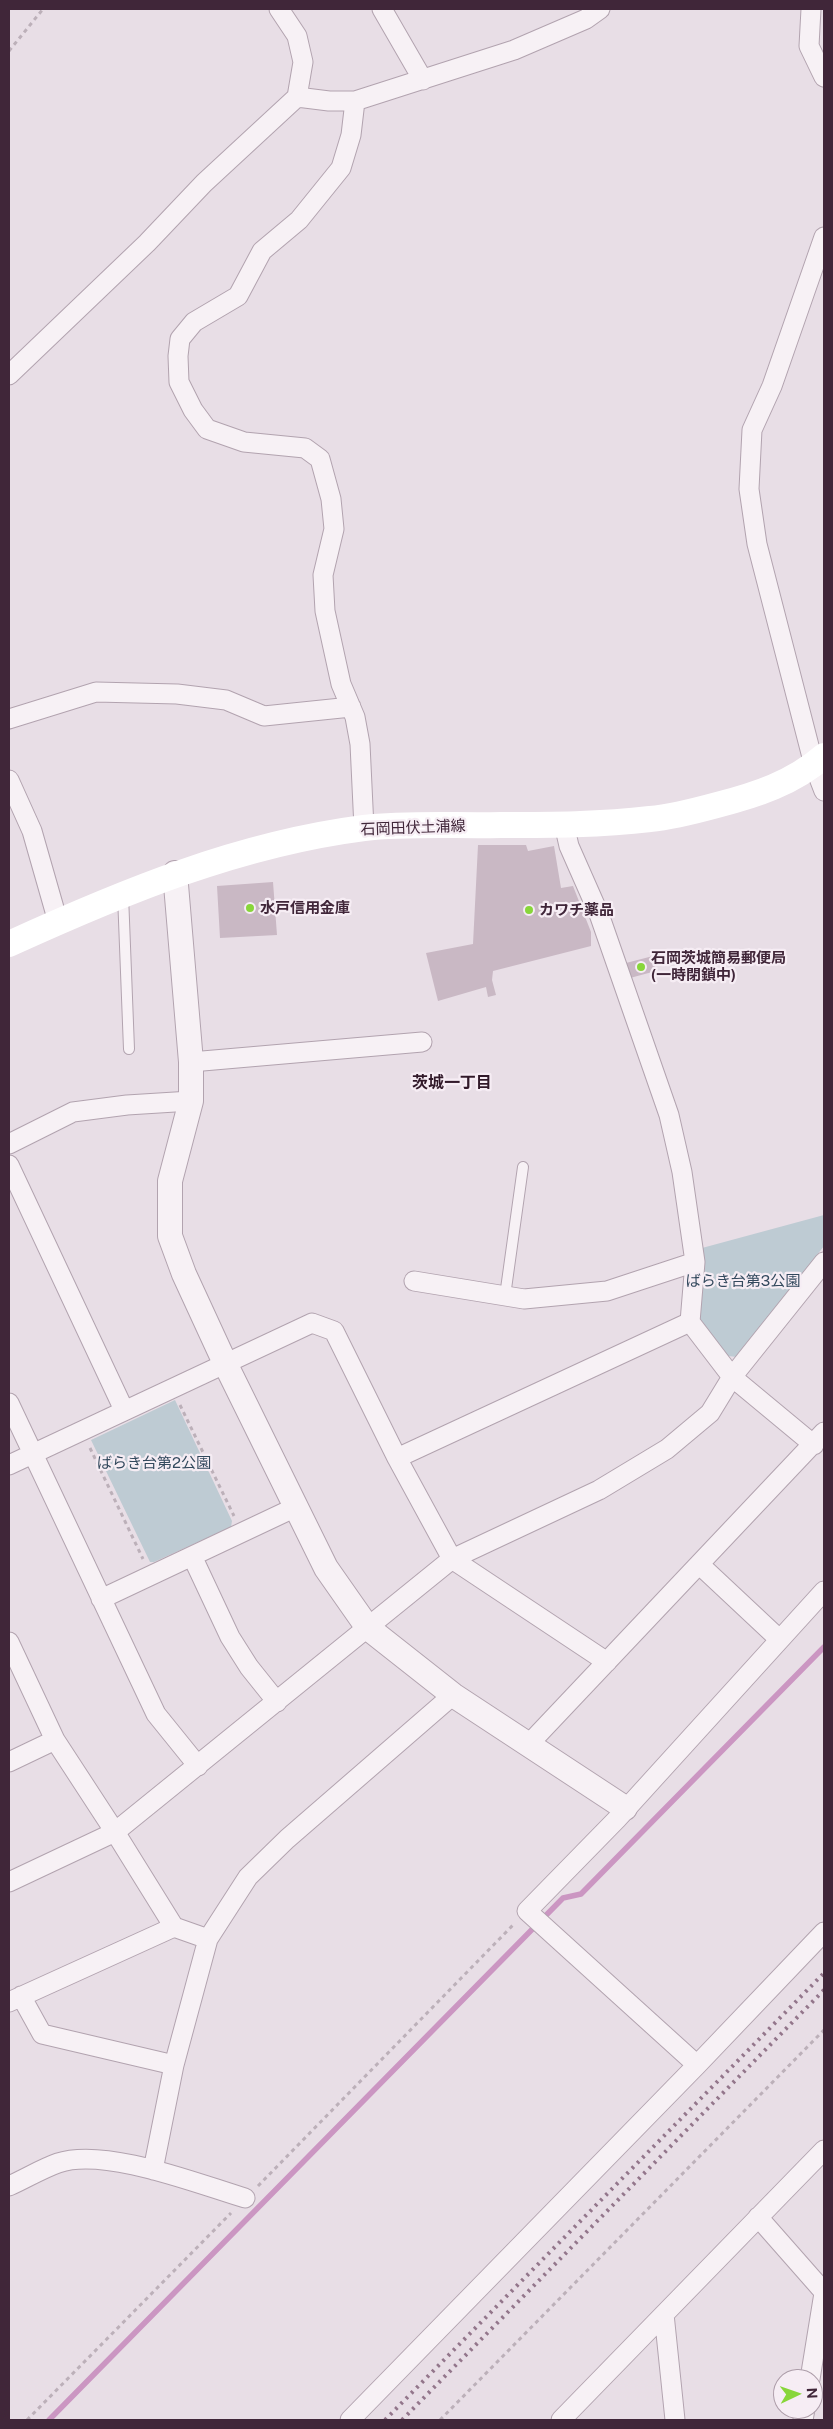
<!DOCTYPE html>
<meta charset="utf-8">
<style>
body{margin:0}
#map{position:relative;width:833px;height:2429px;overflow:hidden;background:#e8dee6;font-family:"Public Sans",sans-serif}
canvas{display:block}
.frame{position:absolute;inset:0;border:10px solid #402639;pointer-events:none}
.north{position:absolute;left:773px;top:2369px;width:50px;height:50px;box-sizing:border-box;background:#f6edf4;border:1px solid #ad9da9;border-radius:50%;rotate:87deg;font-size:14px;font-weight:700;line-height:20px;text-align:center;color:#402639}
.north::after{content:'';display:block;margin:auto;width:18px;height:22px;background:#88d63a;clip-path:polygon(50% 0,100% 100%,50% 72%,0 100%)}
</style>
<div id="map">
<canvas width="833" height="2429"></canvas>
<div class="frame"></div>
<div class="north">N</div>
</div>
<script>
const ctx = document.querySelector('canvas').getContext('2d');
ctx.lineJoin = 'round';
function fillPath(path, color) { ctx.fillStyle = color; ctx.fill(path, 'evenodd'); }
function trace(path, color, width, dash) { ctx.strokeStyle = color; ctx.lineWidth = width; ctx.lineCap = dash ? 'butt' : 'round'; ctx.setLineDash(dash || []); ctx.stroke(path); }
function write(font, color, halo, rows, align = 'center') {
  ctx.font = font + ' "Public Sans","Noto Sans JP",sans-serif'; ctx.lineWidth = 4.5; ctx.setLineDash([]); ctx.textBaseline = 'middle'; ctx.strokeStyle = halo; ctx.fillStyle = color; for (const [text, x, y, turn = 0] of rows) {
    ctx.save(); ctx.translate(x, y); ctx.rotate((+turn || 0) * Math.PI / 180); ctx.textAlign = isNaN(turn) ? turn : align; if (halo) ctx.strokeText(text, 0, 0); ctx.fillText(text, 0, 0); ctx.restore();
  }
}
fillPath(new Path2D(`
 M824 1215V1246L737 1357 728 1356 699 1319 702 1248Z
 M175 1400 232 1521 231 1527 154 1562H150L91 1440Z`), '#becbd3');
trace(new Path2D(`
 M49 2420 563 1898 581 1894 824 1647`), '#cb96c2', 5.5);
fillPath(new Path2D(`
 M478 845H526L528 851 554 846 561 888 573 886 591 932V946L493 971 492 980 496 995 488 997 486 987 438 1001 426 953 473 944Z
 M273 882 277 935 220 938 217 886Z
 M653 956 656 971 630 978 626 963Z`), '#c9b8c4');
const service = new Path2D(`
 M123 895 129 1049
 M505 1296 523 1167`);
const minor = new Path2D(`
 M382 9 423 80
 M811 9 809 46 824 77
 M297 97 329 101H355L514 50 586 19 600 9
 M355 101 351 135 341 168 299 220 262 251 238 296 194 322 180 339 178 356 179 382 193 410 207 429 244 442 305 448 320 459 331 499 334 529 323 575 325 611 341 684 355 717 360 744 364 828
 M824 237 772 386 752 430 749 489 757 544 814 765 824 791
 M9 375 147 243 204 183 297 97 303 62 297 36 279 9
 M9 719 96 692 177 694 226 700 264 716 351 707
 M9 780 32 831 58 922
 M564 824 569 846 599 914 669 1115 682 1172 695 1262 690 1322 732 1377 814 1445
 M191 1062 422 1042
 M9 1144 73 1112 127 1105 191 1101
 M9 1165 124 1410
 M414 1281 524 1299 607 1291 695 1262
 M9 1403 156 1714 198 1766
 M397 1458 690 1322
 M9 1465 312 1323 334 1331 397 1458 452 1559 607 1662
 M192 1556 230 1637 249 1667 277 1702
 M700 1565 779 1639
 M101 1599 296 1507
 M9 1642 55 1740 115 1832 174 1927 208 1939
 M528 1745 824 1432
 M9 1762 55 1740
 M9 1882 115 1832 452 1559 599 1490 667 1449 710 1413 732 1377 824 1262
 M21 1996 42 2034 174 2065
 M9 2002 174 1927
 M697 2065 527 1911 617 1819 824 1591
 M153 2170 174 2065 208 1939 248 1877 287 1839 453 1695
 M9 2186C25 2179 41 2169 58 2163 105 2147 198 2184 245 2198
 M758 2217 824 2292
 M664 2314 675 2420
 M810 2379 824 2293
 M350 2420 697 2065 824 1932
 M561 2420 824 2150
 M803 2420 805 2409`);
const tertiary = new Path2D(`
 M175 873 191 1062V1101L170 1181V1236L184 1274 225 1363 326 1568 368 1628 453 1695 625 1808`);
trace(service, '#b2a3af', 12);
trace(minor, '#b2a3af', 21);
trace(tertiary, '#b2a3af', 26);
trace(new Path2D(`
 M9 51 43 9
 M180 1405 234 1516
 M90 1448 143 1559
 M258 2186 514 1924
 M27 2420 231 2213
 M440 2420 824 2030`), '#bcb0b9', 3, [4, 4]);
trace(service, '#f7f1f5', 10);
trace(minor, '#f7f1f5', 19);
trace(tertiary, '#f7f1f5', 24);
trace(new Path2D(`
 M9 944C123 892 239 844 364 828 409 823 455 826 501 825 550 825 601 825 650 819 672 817 695 811 717 805 756 795 793 783 824 756`), '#fff', 26);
trace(new Path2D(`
 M385 2420 824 1973
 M402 2420 824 1990`), '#93768b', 4, [2.5, 5]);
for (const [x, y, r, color] of [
 [250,908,5,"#88d63a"],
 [529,910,5,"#88d63a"],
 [641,967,5,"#88d63a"]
]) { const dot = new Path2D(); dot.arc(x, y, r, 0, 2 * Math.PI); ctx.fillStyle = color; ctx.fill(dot); trace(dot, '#f6edf4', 2); }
write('15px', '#402639', '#f6edf4', [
 ["石岡田伏土浦線",413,828,-2]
]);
write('bold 15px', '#402639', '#f6edf4', [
 ["水戸信用金庫",260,908],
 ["カワチ薬品",539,910],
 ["石岡茨城簡易郵便局",651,958],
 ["(一時閉鎖中)",651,975]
], 'left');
write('15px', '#33495d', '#f6edf4', [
 ["ばらき台第3公園",743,1281],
 ["ばらき台第2公園",154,1463]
]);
write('bold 16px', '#311929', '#f6edf4', [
 ["茨城一丁目",452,1083]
]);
</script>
